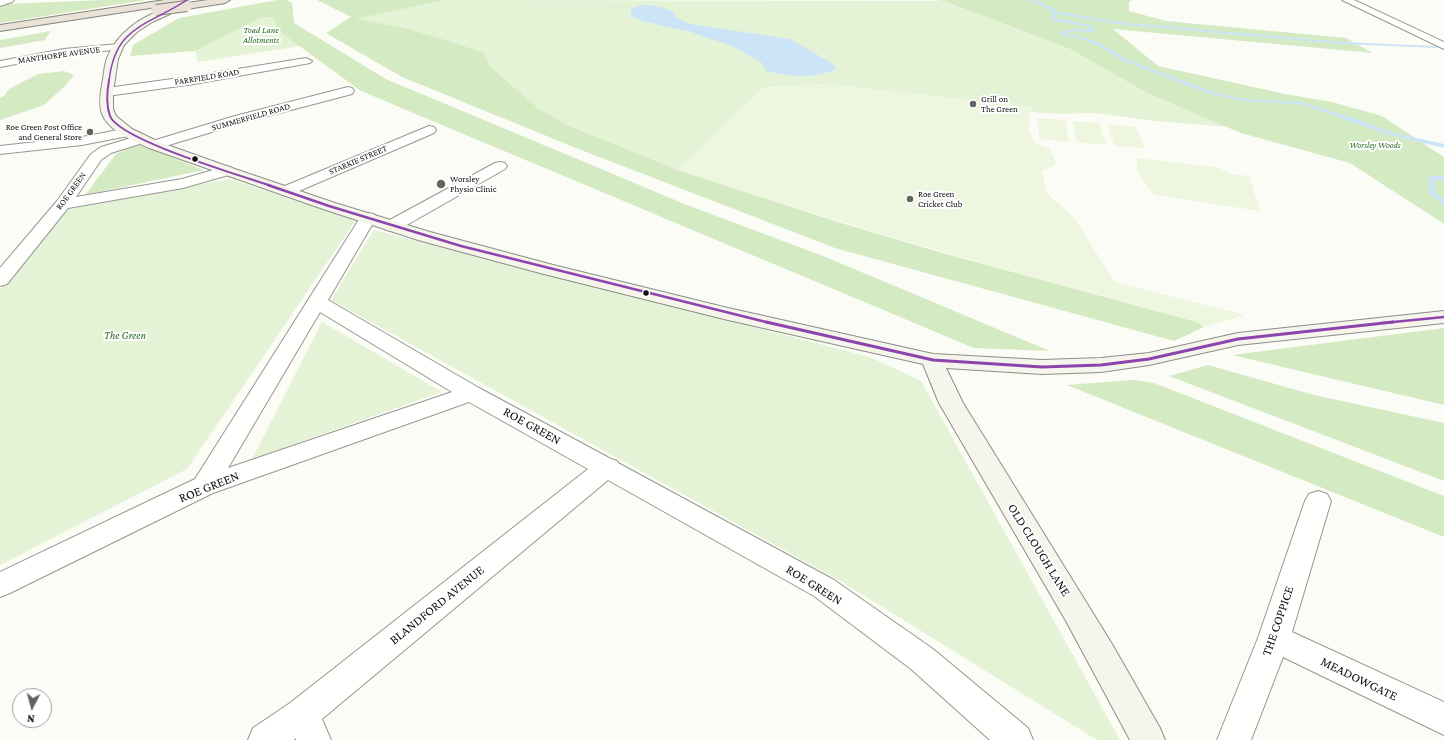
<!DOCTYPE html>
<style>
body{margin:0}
#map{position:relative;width:1444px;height:740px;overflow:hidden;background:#fcfcf6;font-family:"Crimson Pro",serif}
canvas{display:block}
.north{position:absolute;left:12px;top:688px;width:40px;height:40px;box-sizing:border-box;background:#fff;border:1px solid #9f9f9f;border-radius:50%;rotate:186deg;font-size:11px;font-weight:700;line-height:16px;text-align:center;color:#101010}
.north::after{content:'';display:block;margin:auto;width:14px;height:18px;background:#636360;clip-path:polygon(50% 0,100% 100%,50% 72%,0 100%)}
</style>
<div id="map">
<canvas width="1444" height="740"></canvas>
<div class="north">N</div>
</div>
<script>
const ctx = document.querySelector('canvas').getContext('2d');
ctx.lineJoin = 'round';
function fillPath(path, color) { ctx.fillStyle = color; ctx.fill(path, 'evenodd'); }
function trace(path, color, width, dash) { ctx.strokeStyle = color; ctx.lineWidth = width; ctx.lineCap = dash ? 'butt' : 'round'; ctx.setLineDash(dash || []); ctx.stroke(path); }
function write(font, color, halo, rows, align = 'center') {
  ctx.font = font + ' "Crimson Pro",serif'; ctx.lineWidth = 4; ctx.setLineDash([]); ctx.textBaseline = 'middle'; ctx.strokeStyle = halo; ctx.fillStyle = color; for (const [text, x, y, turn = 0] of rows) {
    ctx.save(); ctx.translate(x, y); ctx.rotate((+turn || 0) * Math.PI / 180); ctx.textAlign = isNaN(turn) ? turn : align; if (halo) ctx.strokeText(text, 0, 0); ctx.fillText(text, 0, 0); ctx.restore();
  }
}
fillPath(new Path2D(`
 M445 0 944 1 1070 49 1147 93 1229 127 1155 121 1095 113 1058 114 1031 112V107L824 84 763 88 678 170 567 125 538 108 508 82 490 66 484 53 355 19Z
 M275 17 276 29 300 46 198 62 195 51 260 18Z
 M229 179 356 220 187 469 0 565V289L69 209Z
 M374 230 870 357 921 381 1120 740H1097L842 582 331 300Z
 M322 322 442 392 252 459Z`), '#e4f3d6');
fillPath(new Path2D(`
 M104 0H146L0 23V5L4 4Z
 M277 0H286L292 3 294 23 386 79 687 205 823 256 1050 351 974 348 361 91 276 29 274 17 260 18 195 51 130 56 133 45 179 18Z
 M317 0H445L356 19 405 28 445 40 484 53 490 66 508 82 538 108 567 125 678 170 838 222 939 252 1197 322 1204 327 1174 341 835 248 576 148 402 77 326 33 351 17Z
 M933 0H1132L1129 2V11L1166 21 1346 38 1373 53 1113 29 1158 66 1285 94 1332 102 1382 116 1444 157V224L1350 163 1241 133 1147 93 1070 49 944 1Z
 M51 31 45 40 0 48V40Z
 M64 71 74 75 65 86 44 105 0 120V98L4 96 9 89 38 74Z
 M137 144 204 170 85 195 116 154Z
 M1444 328V405L1232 355Z
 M1208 365 1314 395 1444 423V481L1169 376Z
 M1133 380 1154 383 1444 496V537L1067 385Z`), '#d4eac3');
fillPath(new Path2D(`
 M824 84 1031 107 1029 129 1035 144 1050 149 1056 164 1050 168 1042 171 1047 193 1074 218 1115 282 1245 315 1204 327 1197 322C1023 275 849 228 678 170L763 88Z
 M1037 118 1065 120 1069 142 1040 139Z
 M1072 121 1100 123 1106 145 1077 142Z
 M1108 124 1136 127 1144 148 1114 146Z
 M1137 158 1217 167 1232 174 1249 176 1260 211 1154 195 1137 171Z`), '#eef6df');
fillPath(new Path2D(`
 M640 5H649L664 8 673 12 677 18 690 24 790 39 835 65V70C810 79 792 77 766 71L762 63 732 46 691 32 642 21 631 16V10Z`), '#cce4f7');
fillPath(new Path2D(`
 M1022 0 1039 1 1059 12 1117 22 1342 42 1437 46 1436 48 1342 44 1117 24 1058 14 1054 16 1055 18 1090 25 1096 31 1094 32 1073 31 1065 33 1089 39 1101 44 1126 59 1213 92 1244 99 1301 102 1353 118 1394 133 1444 144V148L1390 135 1301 104 1244 101 1210 94 1124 61 1099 46 1087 41 1060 34V32L1073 29 1091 30 1088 27 1052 20 1050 16 1055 13 1037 3Z
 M1444 176V180H1434L1435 193 1444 200V205L1429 194 1428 178 1431 176Z`), '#cce4f7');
const street = new Path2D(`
 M0 0H14L12 2 0 6Z
 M1342 0H1354L1444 42V49Z
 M118 44 123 47 122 49 64 55 0 67V61L64 49Z
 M306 58 312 61 310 63 194 84 107 96 103 95 101 92 103 89 107 88 194 76Z
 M348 87 352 88 354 91 352 94 245 122 159 148 154 149 149 148 147 145 149 142 235 116Z
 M429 126 434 127 436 130 434 133 292 194 286 196 280 194 278 191 280 188Z
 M123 129 128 130 130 133 128 136 82 145 0 154V146L82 137Z
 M141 135 146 136 148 139 146 142 111 153 101 160 76 197 182 179 227 166 232 168 235 171 232 174 183 188 68 208 7 284 0 286V268L57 201 91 154 101 147Z
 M500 162 505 163 507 166 505 169 398 230 392 231 386 230 384 226 386 222 495 163Z
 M368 213 374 214 376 218 328 300 479 388 611 459 617 461 618 463 834 580 933 649 1028 728 1033 740H990L911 669 814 596 608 480 322 719 331 740H296V738L294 740H248L253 728 290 703 588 469 469 402 213 493 10 593 0 597V572L195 479 360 218 362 214ZM320 312 452 392 228 468Z
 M1318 491 1327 494 1331 501 1292 632 1444 702V735L1283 657 1251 740H1217L1258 638 1305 501 1309 494Z`);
const secondary = new Path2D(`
 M167 9 170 10 172 12 170 14 152 22 137 32 124 45 118 59 113 92V109L116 116 132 129 159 142 232 168 335 203 430 232 553 265 728 308 933 354 1042 360 1101 358 1149 353 1238 333 1444 311V323L1238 345 1149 365 1101 372 1042 374 946 368 963 403 1112 644 1160 728 1165 740H1130L1066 621 939 403 923 364 728 320 540 273 418 240 323 209 149 148C134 141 113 133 104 118 98 108 100 95 102 85 104 76 104 66 107 58 117 33 142 15 167 9Z`);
const highway = new Path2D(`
 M165 0H188L183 3 0 31V25Z
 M208 0H230L225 3 187 9 182 6 187 3Z`);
trace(street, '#969694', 2);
trace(secondary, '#8d8d8a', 2);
trace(highway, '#848481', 2);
fillPath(street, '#fffffe');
fillPath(secondary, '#f6f5eb');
fillPath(highway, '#eae2d7');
const highwayBridge = new Path2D(`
 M156 10 187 6`);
trace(highwayBridge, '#848481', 12, []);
trace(highwayBridge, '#eae2d7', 10);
trace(new Path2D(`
 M109 81C115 25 148 26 187 0`), '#8e44ad', 1.5);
trace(new Path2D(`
 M109 80C107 91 106 105 110 116 119 140 243 176 271 186`), '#8e44ad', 2);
trace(new Path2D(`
 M268 185 329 206 461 246 770 323
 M1383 323 1444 317`), '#8e44ad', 2.5);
trace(new Path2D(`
 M766 322 933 360 1042 367 1101 365 1149 359 1238 339 1393 322`), '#8e44ad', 3);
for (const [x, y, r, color] of [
 [973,104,4,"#636360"],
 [90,132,4,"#636360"],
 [195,159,3.5,"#101010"],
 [441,184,5,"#636360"],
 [910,199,4,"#636360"],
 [646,293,3.5,"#101010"]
]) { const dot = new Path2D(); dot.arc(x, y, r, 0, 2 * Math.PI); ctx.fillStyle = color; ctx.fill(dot); trace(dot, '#fff', 1.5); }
write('italic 9px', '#286a1e', '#fff', [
 ["Toad Lane",261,30],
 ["Allotments",261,40],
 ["Worsley Woods",1375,145]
]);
write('9px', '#101010', '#fff', [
 ["MANTHORPE AVENUE",59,55,-8],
 ["PARRFIELD ROAD",207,77,-9],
 ["SUMMERFIELD ROAD",251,117,-16],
 ["STARKIE STREET",358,160,-23],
 ["ROE GREEN",71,191,-54]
]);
write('9px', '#101010', '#fff', [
 ["Grill on",981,99],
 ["The Green",981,109],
 ["Roe Green Post Office",82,127,"right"],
 ["and General Store",82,137,"right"],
 ["Worsley",450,179],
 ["Physio Clinic",450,189],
 ["Roe Green",918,194],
 ["Cricket Club",918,204]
], 'left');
write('italic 11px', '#286a1e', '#fff', [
 ["The Green",125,336]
]);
write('13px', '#101010', '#fff', [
 ["ROE GREEN",532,426,29],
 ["ROE GREEN",209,487,-22],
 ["OLD CLOUGH LANE",1039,550,58],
 ["ROE GREEN",814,585,32],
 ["BLANDFORD AVENUE",437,605,-39],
 ["THE COPPICE",1278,621,-71],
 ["MEADOWGATE",1359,679,26]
]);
</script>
